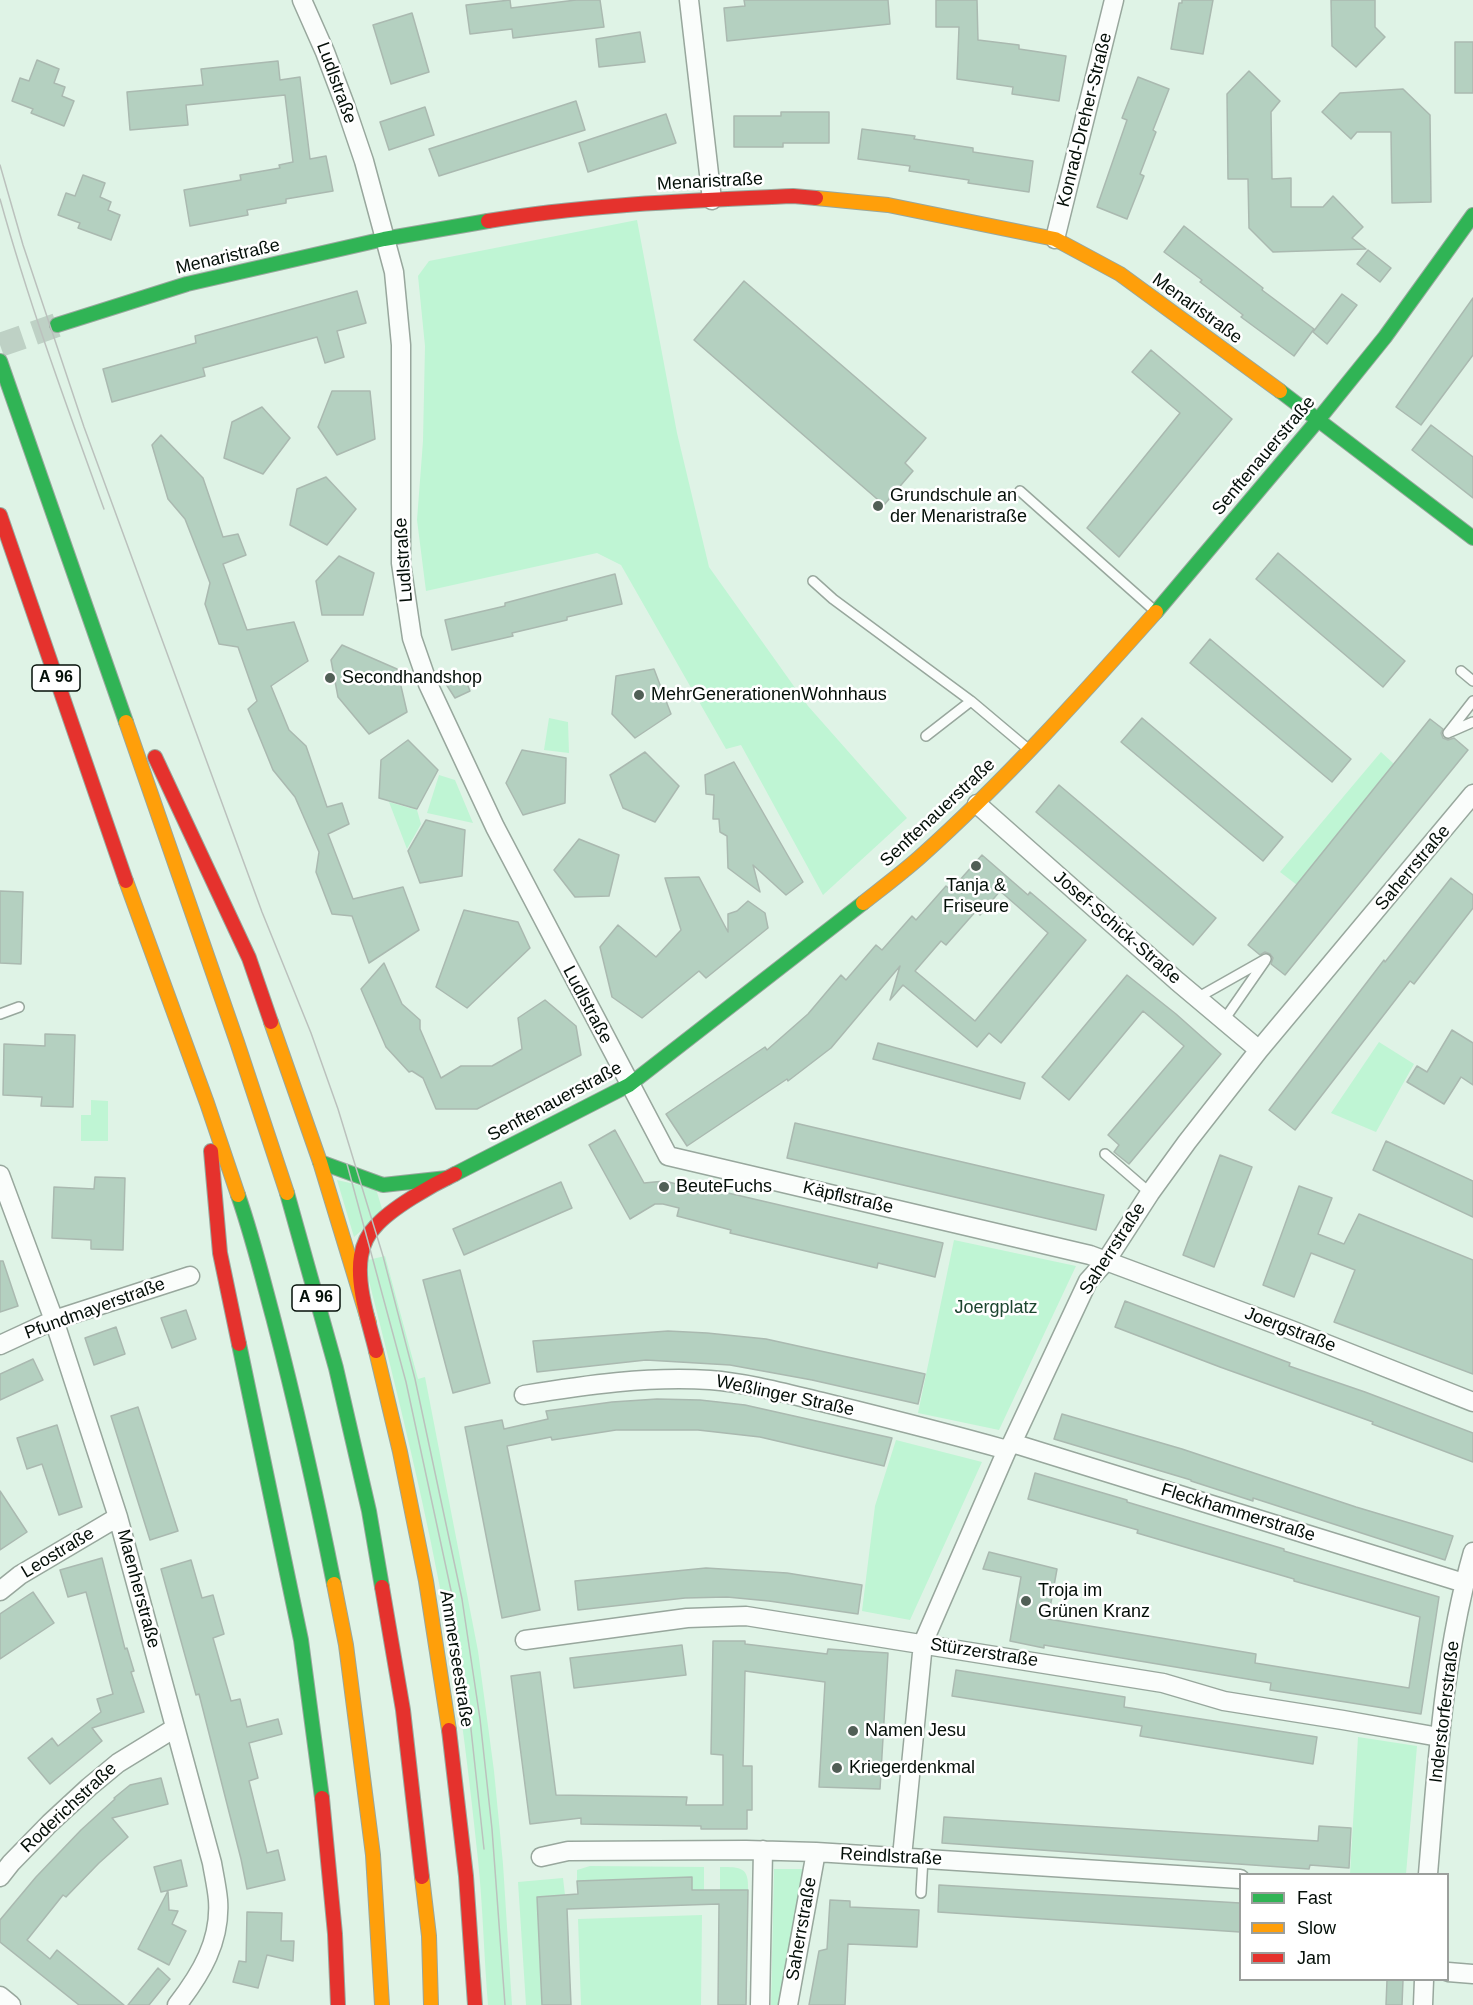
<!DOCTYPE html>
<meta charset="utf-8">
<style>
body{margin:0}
#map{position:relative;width:1473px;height:2005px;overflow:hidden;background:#dff3e6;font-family:Helvetica,sans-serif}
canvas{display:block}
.legend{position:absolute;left:1239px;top:1873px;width:210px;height:108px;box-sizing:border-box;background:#fff;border:2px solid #9b9f9c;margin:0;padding:8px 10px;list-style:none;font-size:18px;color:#040f08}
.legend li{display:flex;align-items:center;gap:12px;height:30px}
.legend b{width:30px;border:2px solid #9b9f9c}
</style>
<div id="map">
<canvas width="1473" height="2005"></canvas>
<ul class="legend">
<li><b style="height:8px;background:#30b455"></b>Fast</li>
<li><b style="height:8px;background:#ff9f0a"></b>Slow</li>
<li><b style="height:8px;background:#e5322d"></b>Jam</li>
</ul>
</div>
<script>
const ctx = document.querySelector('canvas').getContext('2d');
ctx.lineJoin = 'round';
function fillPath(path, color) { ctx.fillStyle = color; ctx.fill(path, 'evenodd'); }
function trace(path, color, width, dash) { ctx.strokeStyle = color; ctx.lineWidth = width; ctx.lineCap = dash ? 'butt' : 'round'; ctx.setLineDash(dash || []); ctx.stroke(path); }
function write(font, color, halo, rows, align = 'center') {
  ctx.font = font + ' Helvetica,sans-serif'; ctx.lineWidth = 5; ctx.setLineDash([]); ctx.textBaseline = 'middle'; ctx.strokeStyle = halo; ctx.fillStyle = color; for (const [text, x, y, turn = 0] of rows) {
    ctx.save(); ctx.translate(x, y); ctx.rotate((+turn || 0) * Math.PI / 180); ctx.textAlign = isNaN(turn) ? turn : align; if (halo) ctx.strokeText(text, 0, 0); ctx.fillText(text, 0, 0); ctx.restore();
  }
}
fillPath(new Path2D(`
 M637 220 677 433 709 567 808 706 907 818 823 895 741 745 726 749 621 565 597 553 426 591 417 520 423 441 425 346 418 276 429 261Z
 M549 718 568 722 569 753 544 750Z
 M1381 752 1394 764 1297 885 1280 872Z
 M439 775 455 780 473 823 427 813Z
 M389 802 417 810 421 824 407 849Z
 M1379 1042 1414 1064 1376 1132 1331 1113Z
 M91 1100 108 1101V1141H81V1115H91Z
 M337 1180 376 1189 383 1212 354 1237Z
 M954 1240 1076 1266 999 1430 918 1413Z
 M385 1256 418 1379 425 1377 478 1651 494 1771 503 1864 512 2005H488C484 1957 483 1908 478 1860 470 1784 461 1707 448 1631 427 1512 398 1395 368 1277V1260Z
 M896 1440 982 1462 910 1620 862 1611 875 1506Z
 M1358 1737 1417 1746 1406 1874H1350Z
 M590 1866 704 1867V1904L693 1905 691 1877 577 1881V1870Z
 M720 1867C741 1867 749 1867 748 1890H720Z
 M774 1869H803V1880L781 2005H771Z
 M563 1878 565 1895 537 1898 542 2005H526L518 1882Z
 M702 1915 701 2005H581L578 1919Z`), '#bff5d4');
const building = new Path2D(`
 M510 0 511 8 576 0H600L604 27 513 38 512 29 470 34 466 5Z
 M744 0H888L890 24 727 41 724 8 745 6Z
 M936 0H977L978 40 1019 45V49L1066 56 1059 101 1012 94 1013 87 957 79 959 27H936Z
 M1182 0H1213L1203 54 1171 49 1179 3H1182Z
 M1331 0H1375V27L1385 37 1356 67 1332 46Z
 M412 13 429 72 391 84 373 25Z
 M640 32 645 62 599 67 596 39Z
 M1455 42H1473V93H1455Z
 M37 60 59 69 54 83 65 87 62 96 74 101 64 126 31 113 33 109 12 101 20 78 29 81Z
 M278 61 280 80 300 77 310 159 326 156 333 191 286 199V203L247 210 248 215 190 226 184 190 241 180 240 175 280 168 279 165 293 162 285 95 186 105 188 125 130 130 127 92 203 85 201 69Z
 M1249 71 1280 101 1271 112 1272 179 1291 178V207H1323L1333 196 1363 227 1352 238 1366 249 1273 252 1249 228 1248 179H1228L1227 94Z
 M1138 77 1169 89 1153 130 1156 132 1140 174 1144 176 1127 219 1097 207 1127 120 1122 118Z
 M1403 89 1430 115 1431 202 1392 203 1391 132H1357L1351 139 1322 112 1340 93Z
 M576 101 585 130 439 176 429 149Z
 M425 107 434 135 389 150 380 122Z
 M781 112H829V143H783V147H734V116H781Z
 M666 114 676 143 588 172 579 143Z
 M862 129 915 136 914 139 973 148V152L1033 161 1029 192 968 183 969 180 909 171 910 166 858 159Z
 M83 175 105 183 100 197 111 202 108 210 120 215 111 240 78 228 80 223 58 215 66 193 75 196Z
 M1184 226 1263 288 1262 290 1314 329 1294 356 1241 317 1243 315 1200 282 1202 280 1164 252Z
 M1368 250 1391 268 1380 282 1357 264Z
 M744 281 926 438 905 463 913 471 884 505 694 340Z
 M357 291 366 323 337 331 344 357 325 363 317 337 203 368 205 376 112 402 103 369 196 343 195 336Z
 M1342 294 1357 305 1327 344 1313 332Z
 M1473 298V355L1421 425 1396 407Z
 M1151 350 1232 419 1119 557 1087 528 1180 413 1132 372Z
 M332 391H370L375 439 337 455 318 427Z
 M262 407 290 438 263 474 224 458 232 422Z
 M1431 425 1473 457V498L1412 450Z
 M161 435 203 478 223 537 238 534 246 555 223 564 247 630 294 622 308 661 271 686 289 730 306 746 327 807 342 803 349 824 328 834 353 899 403 887 419 930 369 963 352 916 332 914 316 872 319 852 295 797 273 770 248 709 257 701 238 647 219 644 205 604 210 583 185 519 168 499 152 445Z
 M326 477 356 509 327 545 290 525 297 489Z
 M1278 553 1405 661 1383 687 1256 579Z
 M339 556 374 573 363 615H322L316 581Z
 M615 574 622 604 567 617V620L512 633 513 636 452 650 445 620 505 606V603Z
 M1210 639 1351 759 1332 782 1190 663Z
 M342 645 397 669 407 712 369 734 338 697 331 660Z
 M654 669 671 714 635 738 612 714 616 676Z
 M464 676 470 691 455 698 446 684Z
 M1142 718 1283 837 1263 861 1121 742Z
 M1430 719 1443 729 1441 733 1443 738 1448 740 1454 738 1468 750 1285 975 1271 964 1273 958 1270 954 1265 952 1260 955 1248 945Z
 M408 740 438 770 417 809 379 798 381 760Z
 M522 750 566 758 565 803 523 815 506 783Z
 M645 752 679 786 655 822 623 808 610 775Z
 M734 762 803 882 786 895 753 865 760 892 728 868 727 836 720 832 719 819H713L714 795 706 794 705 775Z
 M1059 785 1216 918 1193 945 1036 812Z
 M426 820 465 830 462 876 420 883 408 851Z
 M579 839 619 855 609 896 575 897 554 870Z
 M982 855 1028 895 1030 892 1086 940 1001 1043 989 1033 977 1047 903 985 890 1000 900 966 831 1048 788 1081 787 1079 687 1146 666 1114 765 1047 767 1050 808 1014 841 975 846 980 876 945 882 950 912 916 916 920 946 886 951 890ZM1000 891 1048 933 975 1021 915 971 941 941 946 945 976 911 980 915Z
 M699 877 728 932V914L737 911 748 901 765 913 768 928 706 978 699 971 642 1018 612 997 600 947 618 925 656 957 681 930 665 878Z
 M1451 878 1473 895V908L1414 984 1410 981 1295 1130 1269 1110 1384 960 1385 962Z
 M0 891 23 892 21 964 0 963Z
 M464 910 518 922 530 948 467 1008 436 987Z
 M384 963 402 1004 420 1020V1029L441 1078 461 1066H492L522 1049 518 1018 545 1000 576 1026 581 1055 477 1109H436L423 1078 412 1071 409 1072 386 1047 361 989Z
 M1127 975 1176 1014 1221 1054 1129 1164 1114 1152 1119 1145 1108 1135 1184 1046 1143 1011 1069 1100 1042 1077Z
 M1452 1030 1473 1043V1085L1461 1077 1444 1104 1407 1082 1417 1066 1427 1072Z
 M45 1034 75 1035 73 1107 41 1106 42 1097 3 1095 4 1044 45 1046Z
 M878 1043 1025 1083 1020 1099 873 1059Z
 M795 1123 1104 1195 1096 1230 787 1158Z
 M615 1130 644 1183 665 1181 684 1186 685 1183 943 1243 935 1277 878 1263 877 1268 730 1233 731 1230 677 1216 679 1208 663 1204H655L630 1219 589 1145Z
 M1386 1141 1473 1181V1217L1373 1170Z
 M1220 1155 1252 1167 1214 1267 1183 1255Z
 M95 1177 125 1178 123 1250 91 1249V1240L52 1238 54 1187 94 1189Z
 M561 1182 572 1208 464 1255 453 1229Z
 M1299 1186 1332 1198 1318 1234 1344 1244 1359 1214 1473 1260V1374L1334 1322 1355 1270 1311 1253 1294 1297 1263 1285Z
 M0 1261H3L18 1306 0 1312Z
 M460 1270 490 1383 453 1393 423 1280Z
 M1125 1301 1290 1363 1289 1366 1365 1392 1473 1433V1462L1372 1424 1373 1422 1220 1367 1115 1327Z
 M186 1310 196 1339 172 1348 161 1318Z
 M116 1327 125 1354 94 1365 85 1338Z
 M668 1331 707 1333 766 1339 925 1374 918 1404 812 1380 730 1365 646 1360 537 1372 533 1341Z
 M33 1359 43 1380 0 1400V1374Z
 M657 1399 700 1400 745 1405 892 1438 884 1466 760 1437 698 1430H616L552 1440 551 1437 507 1446 540 1610 502 1618 465 1427 502 1420 504 1429 548 1419 546 1411 612 1402Z
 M138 1407 178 1531 150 1540 111 1416Z
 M1062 1414 1182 1449 1356 1507 1453 1536 1445 1560 1253 1498V1501L1191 1481V1480L1054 1439Z
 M57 1425 82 1507 59 1515 42 1464 27 1469 17 1438Z
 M1035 1473 1127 1500V1502L1284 1549V1551L1439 1597 1421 1714 1270 1690 1271 1683 1044 1645V1648L1010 1641 1021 1577 983 1569 989 1552 1057 1569 1048 1619 1256 1654 1255 1663 1409 1688 1420 1617 1294 1581V1579L1137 1533 1138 1530 1028 1499Z
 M0 1491 27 1532 0 1550Z
 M102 1558 125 1649 127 1648 134 1671 131 1672 144 1712 92 1728 102 1741 50 1784 28 1758 52 1738 58 1746 101 1712 97 1699 113 1694 86 1592 68 1597 60 1570Z
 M191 1560 202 1598 213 1595 224 1634 213 1638 231 1701 240 1699 247 1727 278 1719 282 1734 249 1743 258 1778 249 1781 267 1853 278 1850 285 1880 247 1889 241 1859 199 1694 196 1695 161 1569Z
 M706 1568 787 1573 862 1585 858 1614 769 1601 727 1597 685 1598 578 1610 575 1581Z
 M33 1592 54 1623 0 1659V1614Z
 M713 1641H745V1644L827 1654 828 1649 888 1653 880 1789 819 1787 825 1682 745 1671 743 1766H752V1810H747V1829H701V1826L581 1824V1818L530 1824 511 1676 540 1672 556 1795 687 1797 686 1805H723V1755L711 1754Z
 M682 1645 686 1675 574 1688 570 1658Z
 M956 1670 1125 1697 1124 1707 1317 1737 1313 1764 1140 1736 1142 1726 952 1696Z
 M161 1778 168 1804 112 1818 128 1837 99 1863 66 1897 63 1895 27 1940 50 1959 57 1950 124 2005H79L0 1942V1920L36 1877 81 1830 115 1799 114 1798 130 1785Z
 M944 1817 1318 1841 1319 1826 1351 1828 1349 1868 1310 1865 1309 1869 942 1843Z
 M181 1860 187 1886 161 1892 154 1867Z
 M692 1877V1890H748L746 2005H718L719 1904 567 1909 571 2005H542L537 1897 578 1894 577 1881Z
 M939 1885 1240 1903V1932L938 1912Z
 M168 1891 169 1910 178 1911 172 1924 186 1931 169 1965 138 1949Z
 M830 1900 850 1901V1907L919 1910 917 1947 848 1944 845 2005H809L819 1951 827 1949Z
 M247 1912 282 1913 281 1941H294L293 1961 267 1955 258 1988 233 1982 239 1961 246 1962Z
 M158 1968 170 1979 149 2005H128Z
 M1387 1980H1403L1402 2005H1386Z`);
fillPath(building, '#b4d0c0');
trace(building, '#aab9b0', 1.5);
trace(new Path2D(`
 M0 345 57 325`), '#bed1c5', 24, [24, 12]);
const lane = new Path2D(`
 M1020 491 1155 611
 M813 581 833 599 971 701 1028 749
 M1461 671 1473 681
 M1450 732 1473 722
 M1448 733 1473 701
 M926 736 971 701
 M1197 998 1266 959
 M0 1014 19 1007
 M1224 1020 1265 961
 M1105 1154 1150 1193
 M921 1893 923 1858`);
const street = new Path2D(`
 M302 0 325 52 345 105 364 161 394 272 401 345V563L412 638 428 684 495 827 668 1156 1090 1255 1291 1330 1473 1402
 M689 0 712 200
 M1055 239 1114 0
 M977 804 1177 981 1259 1050
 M0 1175 54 1320 118 1517 212 1863C214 1875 217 1888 218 1900 221 1941 201 1974 177 2005
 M0 1345 54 1320 190 1276
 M524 1395C586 1385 647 1376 710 1380 749 1383 788 1394 826 1403 887 1418 947 1433 1007 1450
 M1012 1443 1464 1583
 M0 1591 20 1575 118 1517
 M525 1640 687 1618 746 1616 1163 1683 1224 1701 1343 1720 1439 1737
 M541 1857 568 1851 746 1850 816 1852 1240 1879
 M902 1857 923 1643 1007 1450 1012 1443 1088 1281 1106 1261 1150 1193 1187 1142 1259 1050 1473 794
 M1428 1874C1437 1767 1443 1656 1473 1552
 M0 1877 11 1863 50 1823 89 1787 118 1763 175 1728
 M1448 1972 1473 1974
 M0 1996 11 2005
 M760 2005 763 1850
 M788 2005 816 1852
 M1423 2005 1424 1980`);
const fast = new Path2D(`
 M57 325 187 284 384 239 488 221
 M0 361 126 722
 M1280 391 1473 538
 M1156 612 1318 420 1385 337 1473 215
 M320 1162 383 1185 447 1178
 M455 1174 629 1085 863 903
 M287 1193 336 1368 369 1511 382 1587
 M238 1195C252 1235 262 1276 273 1317 296 1405 316 1494 334 1584
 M239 1344 301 1640 322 1798`);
const slow = new Path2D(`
 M816 198 888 205 1055 239 1120 274 1280 391
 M126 722 237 1042 287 1193
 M126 881 207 1103 238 1195
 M863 903C882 888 902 873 920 857 1005 781 1081 696 1156 612
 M271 1022 320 1162 369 1323
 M376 1351 400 1452 426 1581 449 1730
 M334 1584 346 1645 373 1855 382 2005
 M422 1877 429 1936 431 2005`);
const jam = new Path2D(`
 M488 221C588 204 691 201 793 196L816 198
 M0 515 126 881
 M155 757 249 958 271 1022
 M211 1151 220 1253 239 1344
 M376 1351C369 1323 356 1284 361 1256 363 1245 368 1234 375 1227 391 1208 432 1185 455 1174
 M382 1587 403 1710 422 1877
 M449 1730 466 1876 475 2005
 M322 1798 335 1934 338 2005`);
trace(lane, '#98a79d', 12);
trace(street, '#98a79d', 21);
trace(fast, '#98a79d', 16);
trace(slow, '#98a79d', 16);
trace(jam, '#98a79d', 16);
trace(lane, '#fafdfb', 9);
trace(street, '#fafdfb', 18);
trace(fast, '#30b455', 14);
trace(slow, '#ff9f0a', 14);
trace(jam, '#e5322d', 14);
trace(new Path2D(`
 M0 165 23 245 84 427 262 912 311 1033 338 1109 383 1256 415 1379 462 1599 480 1719 492 1829 505 2005
 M0 199C29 304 67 407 104 509
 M347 1164 406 1382 452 1595 470 1720 484 1849`), '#bbc1bd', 1.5);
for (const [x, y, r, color] of [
 [878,506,6,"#515f56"],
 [330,678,6,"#515f56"],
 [639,695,6,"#515f56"],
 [976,866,6,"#515f56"],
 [664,1187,6,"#515f56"],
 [1026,1601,6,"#515f56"],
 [853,1731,6,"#515f56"],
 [837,1768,6,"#515f56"]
]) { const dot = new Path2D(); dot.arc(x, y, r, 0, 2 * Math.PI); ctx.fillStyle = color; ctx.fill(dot); trace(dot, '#fff', 2); }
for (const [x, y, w] of [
 [56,678,48],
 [316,1298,48]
]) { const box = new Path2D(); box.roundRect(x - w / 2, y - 13, w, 26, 4.5); ctx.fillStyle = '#fff'; ctx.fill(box); trace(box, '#040f08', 1.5); }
write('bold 16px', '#040f08', null, [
 ["A 96",56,678],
 ["A 96",316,1298]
]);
write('18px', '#040f08', '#fff', [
 ["Ludlstraße",336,83,70],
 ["Konrad-Dreher-Straße",1085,120,-76],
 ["Menaristraße",710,182,-3],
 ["Menaristraße",228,257,-13],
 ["Menaristraße",1197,309,36],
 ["Senftenauerstraße",1264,456,-50],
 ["Ludlstraße",404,560,-94],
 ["Senftenauerstraße",938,813,-43],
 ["Saherrstraße",1413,868,-50],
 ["Josef-Schick-Straße",1117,928,41],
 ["Ludlstraße",587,1005,62],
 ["Senftenauerstraße",555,1102,-28],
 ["Käpflstraße",848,1198,13],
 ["Saherrstraße",1113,1249,-57],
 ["Pfundmayerstraße",95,1309,-20],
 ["Joergstraße",1290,1330,21],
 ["Weßlinger Straße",785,1396,12],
 ["Fleckhammerstraße",1238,1513,17],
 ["Leostraße",58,1553,-31],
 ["Maenherstraße",138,1589,75],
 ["Stürzerstraße",984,1653,9],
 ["Ammerseestraße",456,1659,81],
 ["Inderstorferstraße",1445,1712,-83],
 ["Roderichstraße",69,1808,-43],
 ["Reindlstraße",891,1857,3],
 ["Saherrstraße",802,1929,-80]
]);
write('18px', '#040f08', '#fff', [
 ["Grundschule an",890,496],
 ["der Menaristraße",890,517],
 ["Secondhandshop",342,678],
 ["MehrGenerationenWohnhaus",651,695],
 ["Tanja &",976,886,"center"],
 ["Friseure",976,907,"center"],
 ["BeuteFuchs",676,1187],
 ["Troja im",1038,1591],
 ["Grünen Kranz",1038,1612],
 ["Namen Jesu",865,1731],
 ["Kriegerdenkmal",849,1768]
], 'left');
write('18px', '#1c452f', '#fff', [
 ["Joergplatz",996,1308]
]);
</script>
